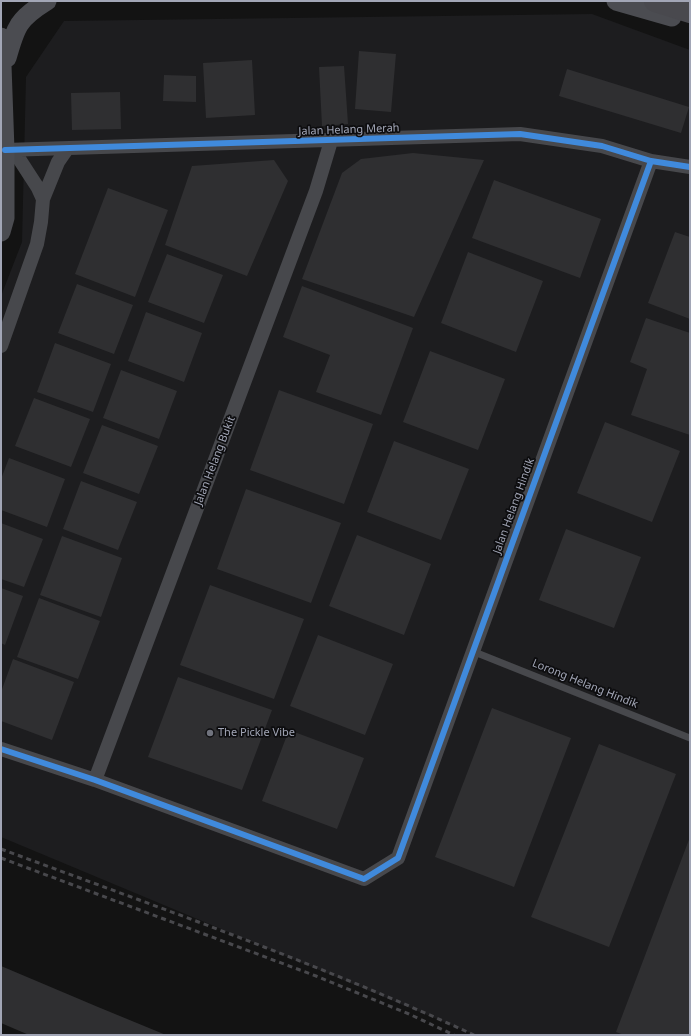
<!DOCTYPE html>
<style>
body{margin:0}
#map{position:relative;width:691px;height:1036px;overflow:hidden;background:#131313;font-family:"Noto Sans",sans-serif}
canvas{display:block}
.frame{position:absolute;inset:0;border:2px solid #a2a6b6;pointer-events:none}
</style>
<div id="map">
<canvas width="691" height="1036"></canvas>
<div class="frame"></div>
</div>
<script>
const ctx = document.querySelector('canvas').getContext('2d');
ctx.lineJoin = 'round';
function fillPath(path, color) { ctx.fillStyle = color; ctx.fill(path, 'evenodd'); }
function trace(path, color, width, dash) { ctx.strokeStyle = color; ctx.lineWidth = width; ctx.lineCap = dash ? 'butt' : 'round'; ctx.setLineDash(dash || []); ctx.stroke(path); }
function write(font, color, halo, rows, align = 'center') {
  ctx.font = font + ' "Noto Sans",sans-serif'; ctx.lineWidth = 3.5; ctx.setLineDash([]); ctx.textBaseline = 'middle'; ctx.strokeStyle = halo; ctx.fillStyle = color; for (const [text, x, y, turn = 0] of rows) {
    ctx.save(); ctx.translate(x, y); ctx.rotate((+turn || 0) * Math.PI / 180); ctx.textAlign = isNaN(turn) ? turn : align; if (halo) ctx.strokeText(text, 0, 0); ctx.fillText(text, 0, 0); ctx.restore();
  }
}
fillPath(new Path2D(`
 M592 14 690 50V1035H475L1 837V296L22 242 26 77 64 21Z`), '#1d1d1f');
fillPath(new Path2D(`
 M359 51 396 54 391 112 355 109Z
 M252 60 255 115 206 118 203 63Z
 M344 66 348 124 322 126 319 67Z
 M567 69 689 107 681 133 559 96Z
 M164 75 196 76V102L163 101Z
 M120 92 121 129 72 130 71 93Z
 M413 153 484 160 414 317 302 279 342 173 361 159Z
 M274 160 288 181 247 276 165 245 192 166Z
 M494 180 601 219 580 278 472 238Z
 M108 188 168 210 135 297 75 274Z
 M675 232 690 237V319L648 303Z
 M468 252 543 281 516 352 441 323Z
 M167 254 223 275 204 323 148 302Z
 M77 284 133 305 114 354 58 333Z
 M302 286 413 328 381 415 316 392 330 355 283 337Z
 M146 312 202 333 184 382 128 361Z
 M646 318 690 333V435L631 415 647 369 630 362Z
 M55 343 111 364 93 412 37 392Z
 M430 351 505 379 478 450 403 422Z
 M121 370 177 391 159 439 103 418Z
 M279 390 373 424 344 504 250 470Z
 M34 398 90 419 71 467 15 446Z
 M605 422 680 451 652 522 577 493Z
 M102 425 158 446 139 494 83 473Z
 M394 441 469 469 441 540 367 512Z
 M9 458 65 479 47 527 1 510V479Z
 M81 481 137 502 118 550 63 529Z
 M246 489 341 523 311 603 217 569Z
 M1 523 43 539 24 587 1 579Z
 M566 529 641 557 614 628 539 600Z
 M357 535 431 564 404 635 329 606Z
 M62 536 122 558 101 617 40 595Z
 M210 585 304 619 274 699 180 665Z
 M1 588 23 596 5 645 1 643Z
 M39 598 100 621 78 679 17 657Z
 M318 635 393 664 365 735 290 706Z
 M13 659 74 682 52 740 1 721V692Z
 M178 677 272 710 242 790 148 757Z
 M492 708 571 738 514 887 435 857Z
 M289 730 364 758 337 829 262 801Z
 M599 744 676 774 609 947 531 917Z
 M690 837V1035H624L616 1032Z
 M1 966 98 1007 166 1035H29L1 1023Z`), '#2f2f31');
trace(new Path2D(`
 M472 651 690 738`), '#47484c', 7);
trace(new Path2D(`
 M5 150 520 134 602 146 651 161 690 167
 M14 151 38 188 43 199
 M1 346 37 244 41 222 43 199 58 162 67 149
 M1 749 95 780 364 879 398 858 651 161
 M95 780 316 191 331 141`), '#47484c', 14);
trace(new Path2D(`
 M616 1 672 17
 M1 37 5 150V218L1 232
 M7 58C16 26 18 19 47 1`), '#4b4c51', 19);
trace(new Path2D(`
 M655 1 690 12`), '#49494e', 22);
trace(new Path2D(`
 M1 849C160 908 320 964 474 1035
 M1 858 316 976 409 1014 454 1035`), '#48484c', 3, [5, 4]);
trace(new Path2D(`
 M5 150 520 134 602 146 651 161 690 167
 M1 749 95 780 364 879 398 858 651 161`), '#408adc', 6);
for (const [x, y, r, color] of [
 [210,733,4,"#70737d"]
]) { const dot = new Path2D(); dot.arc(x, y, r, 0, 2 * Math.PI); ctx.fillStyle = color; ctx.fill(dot); trace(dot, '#0d0d0f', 1.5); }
write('11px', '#a2a6b6', '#0d0d0f', [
 ["Jalan Helang Merah",349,130,-2],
 ["Jalan Helang Bukit",215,461,-69],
 ["Jalan Helang Hindik",514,506,-70],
 ["Lorong Helang Hindik",585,684,22]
]);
write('11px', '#a2a6b6', '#0d0d0f', [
 ["The Pickle Vibe",218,733]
], 'left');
</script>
